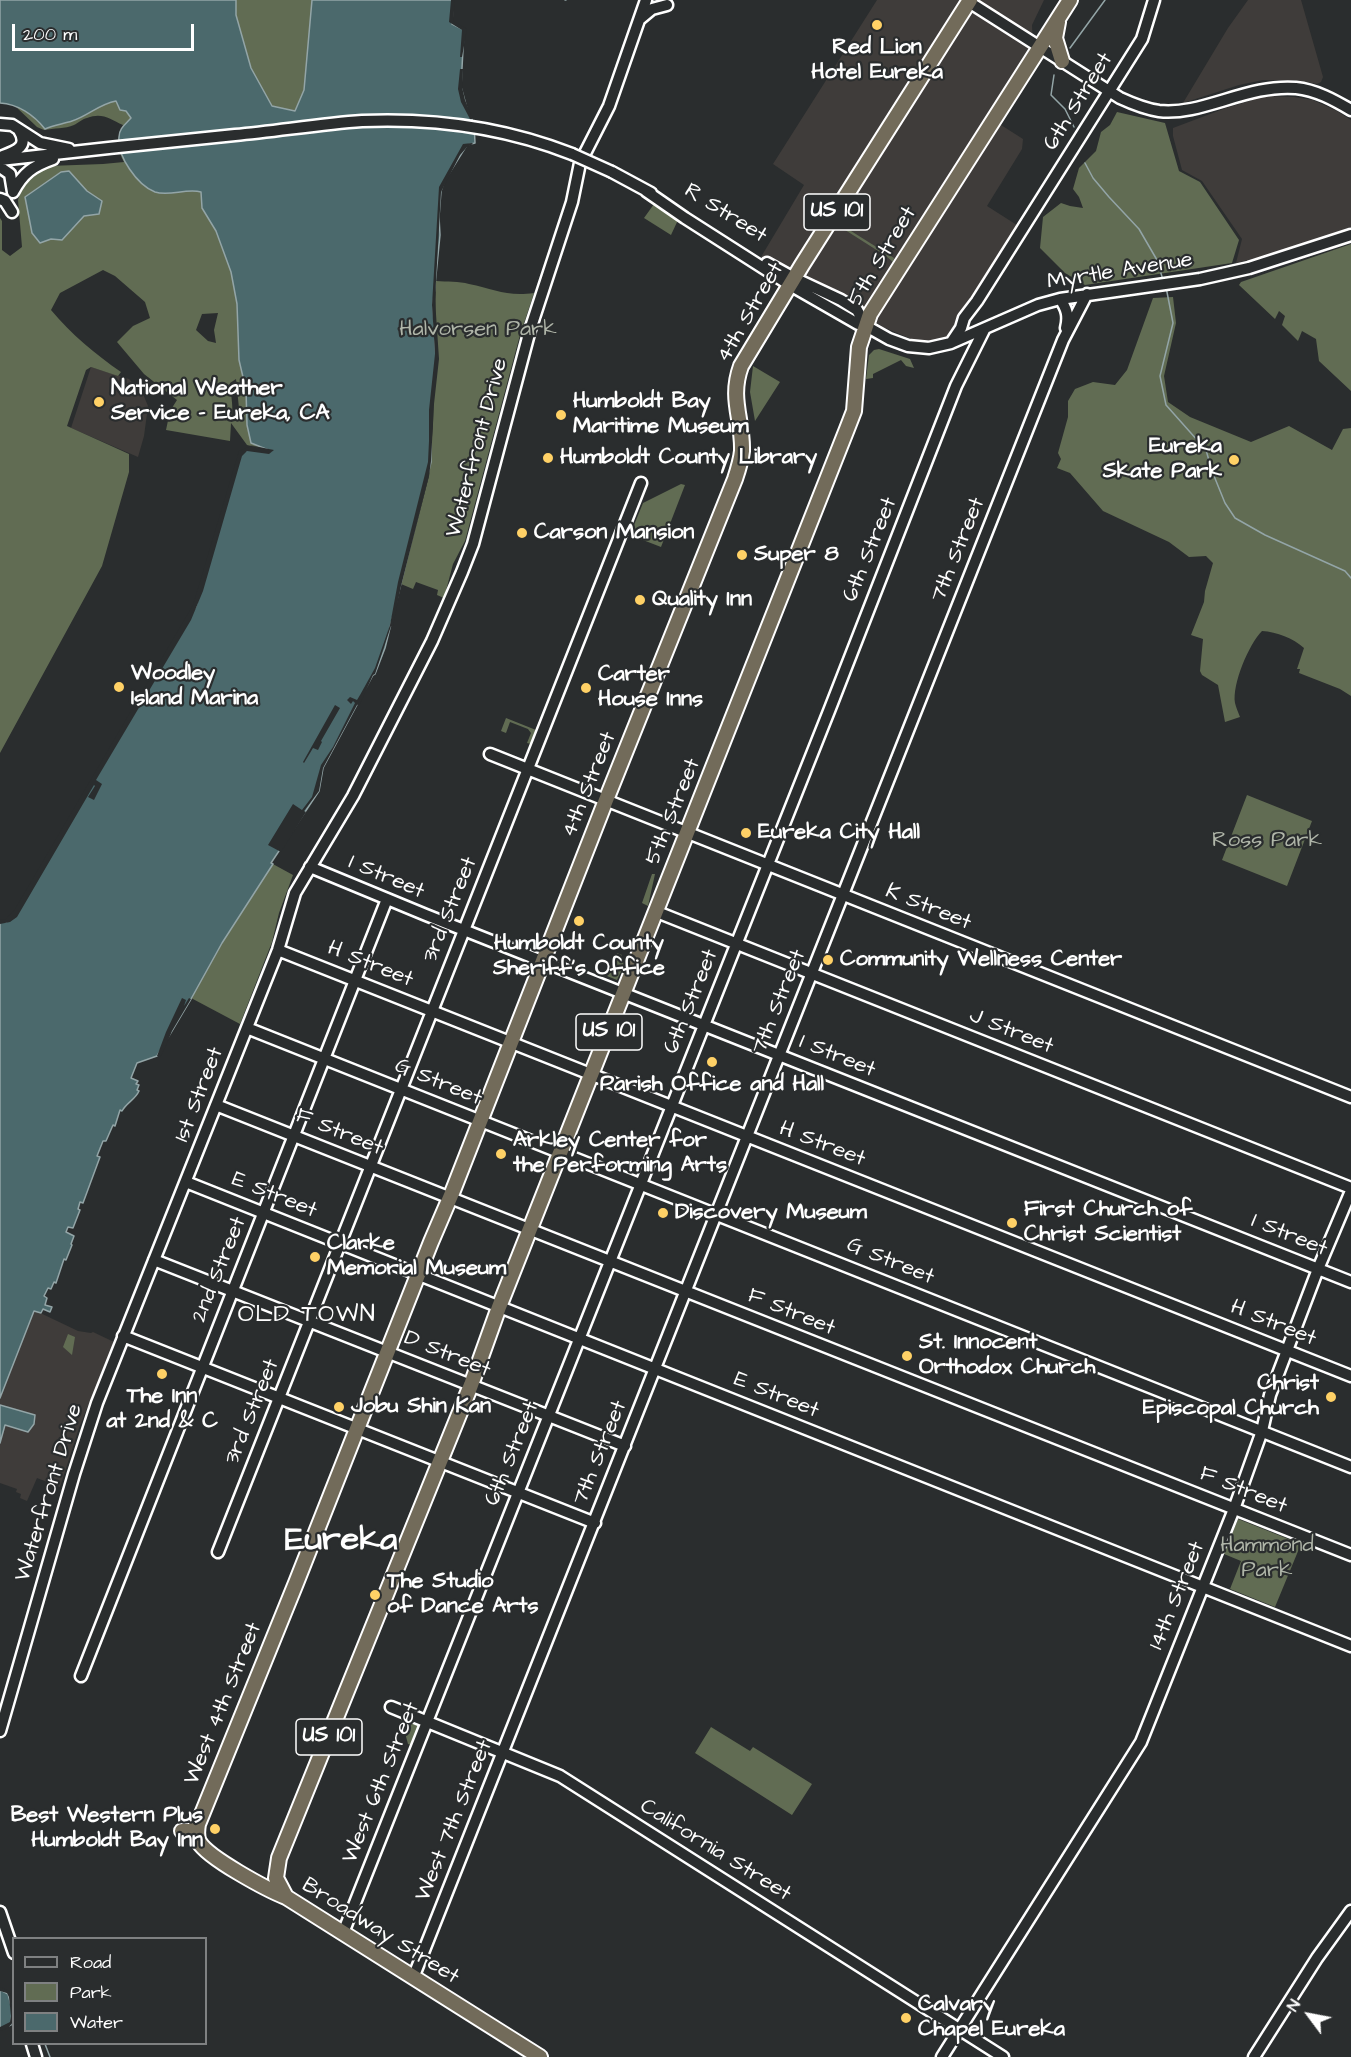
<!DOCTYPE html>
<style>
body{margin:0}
#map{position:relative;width:1351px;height:2057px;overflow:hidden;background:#2a2d2e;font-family:"Architects Daughter",sans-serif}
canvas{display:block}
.legend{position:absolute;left:12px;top:1937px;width:195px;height:108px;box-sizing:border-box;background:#2a2d2e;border:2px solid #7f8182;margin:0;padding:8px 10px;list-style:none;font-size:18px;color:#fff}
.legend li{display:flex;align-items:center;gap:12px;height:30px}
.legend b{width:30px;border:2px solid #7f8182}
.north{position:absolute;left:1279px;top:1985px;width:60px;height:60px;-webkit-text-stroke:4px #2a2d2e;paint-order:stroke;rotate:302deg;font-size:16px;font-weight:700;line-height:24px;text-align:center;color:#fff}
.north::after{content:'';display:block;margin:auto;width:21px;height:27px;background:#fff;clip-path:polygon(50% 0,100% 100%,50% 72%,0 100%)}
.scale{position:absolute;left:12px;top:24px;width:182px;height:27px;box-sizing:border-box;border:3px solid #fff;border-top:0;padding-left:8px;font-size:18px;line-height:21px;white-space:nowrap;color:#fff;-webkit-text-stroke:4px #2a2d2e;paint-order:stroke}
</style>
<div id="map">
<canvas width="1351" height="2057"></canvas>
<ul class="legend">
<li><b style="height:8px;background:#2a2d2e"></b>Road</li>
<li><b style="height:16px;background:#616c53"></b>Park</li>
<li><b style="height:16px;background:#4b696c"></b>Water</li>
</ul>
<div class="north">N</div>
<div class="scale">200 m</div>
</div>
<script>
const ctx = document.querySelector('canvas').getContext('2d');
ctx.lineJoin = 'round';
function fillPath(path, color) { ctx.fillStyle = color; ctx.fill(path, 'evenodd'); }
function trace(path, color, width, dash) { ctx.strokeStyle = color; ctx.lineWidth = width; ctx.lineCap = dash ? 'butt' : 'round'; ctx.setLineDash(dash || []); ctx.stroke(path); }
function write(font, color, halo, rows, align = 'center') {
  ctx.font = font + ' "Architects Daughter",sans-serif'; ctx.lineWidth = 4.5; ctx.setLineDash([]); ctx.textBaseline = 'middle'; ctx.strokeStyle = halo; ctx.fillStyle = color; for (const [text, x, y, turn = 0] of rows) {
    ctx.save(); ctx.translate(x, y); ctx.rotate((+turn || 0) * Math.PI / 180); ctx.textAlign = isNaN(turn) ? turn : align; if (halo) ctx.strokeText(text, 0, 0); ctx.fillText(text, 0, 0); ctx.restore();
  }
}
fillPath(new Path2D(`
 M877 0H1044L1032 25 1033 48 990 118 1023 139 1022 149 987 206 1020 227 950 340 916 341 883 327 827 289 789 273 761 257 804 185 773 164Z
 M1248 0H1301L1323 77 1321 82 1317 84 1294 80H1263L1239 85 1183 103 1228 28Z
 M1265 96 1294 97 1313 100 1337 111 1351 120V227L1268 255 1236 263 1242 239 1202 181 1182 170 1173 136V128L1226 108Z
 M91 367 129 379 143 394 148 406 144 436 138 457 71 428Z
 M34 1310 78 1331 91 1333 93 1332 114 1342 79 1428 60 1487 37 1478 27 1501 20 1498 21 1494 16 1492 17 1489 0 1483V1443L5 1425 34 1424 35 1415 0 1405V1398Z`), '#3f3c3a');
fillPath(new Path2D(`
 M0 0H323L309 109 217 178 271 451 247 445 231 423 230 441 166 430 170 411 177 400 144 374 117 342 133 326 150 318 145 302 115 276 103 270 60 293 51 310C71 334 95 354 121 372L118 376 91 367 86 370 67 426 129 454V472L102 566 0 753V218L2 221V250L10 256 22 247 18 200 23 183 38 171 49 166 103 164 124 162C117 150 117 137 123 125 110 119 102 112 87 118 82 119 78 123 74 125 65 129 54 128 44 130L37 127 13 104 0 103ZM218 313 214 330 216 343 208 341 196 330 202 314ZM236 379 240 418 231 422C234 407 231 398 230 383Z
 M1117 112 1165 123 1179 171 1200 182 1239 240 1232 263 1085 285 1065 273 1040 248 1043 217 1061 203 1070 206 1083 208 1079 197 1073 189 1079 168 1096 151 1101 132 1110 125Z
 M654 204 678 220 671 235 644 218Z
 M843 226 894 258 893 262 886 256 842 228Z
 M1351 244V391L1319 361 1316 339 1302 331 1298 341 1282 325 1285 316 1279 311 1275 319 1239 285 1241 282Z
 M436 281C447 282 459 281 469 284 494 289 507 297 534 293L520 335 465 541 453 564 444 598 437 595 438 590 416 582 413 589 401 584 429 476 433 424Z
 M1173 297 1176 323 1164 376 1168 402 1190 417 1251 442 1289 426 1332 450 1343 429 1351 428V696L1340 689 1299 673 1300 669H1297L1304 648C1293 638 1277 632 1262 631 1249 644 1232 684 1235 703 1236 707 1238 712 1240 717L1225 722 1218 685 1202 675 1200 671 1203 639 1191 635 1204 602 1205 591 1213 563 1206 556 1189 557 1169 542 1103 511 1070 473 1057 468 1061 459 1058 453 1068 417V401L1075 389 1093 382 1115 385 1127 370 1153 298Z
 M879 349 910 359 914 368 906 366 901 360 873 374V378L866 379 869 355 874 350Z
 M753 366 780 382 755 421 750 392Z
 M681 484 685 485 661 547 630 535 643 503Z
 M506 718 536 730 531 744 527 743 531 733 528 729 510 722 506 733 501 731Z
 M1247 795 1312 821 1287 886 1222 860Z
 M271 863 293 875 279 913 272 942 240 1024 176 990Z
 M652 874H655L648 906 642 903Z
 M617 953 622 955 620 961 625 963 617 980 607 976Z
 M68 1334 75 1337 72 1355 63 1347Z
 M1238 1519 1301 1544 1275 1607 1230 1589 1241 1561 1224 1554Z
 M401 1718 419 1725 411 1745 408 1744Z
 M711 1727 750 1751 753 1747 812 1784 792 1815 695 1753Z`), '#616c53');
const water = new Path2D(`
 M0 0H236V15L251 68 272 106 295 111 304 90 312 0H453L452 24 464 30 461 87 468 112 474 123 475 143 467 145 445 180 441 191 439 217 440 235 433 305 436 359 431 414V462L385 648 375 674 373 675 323 768 319 791 271 863 273 864 222 943 191 999 157 1056 137 1063 131 1078 138 1081 136 1084 139 1085 137 1090 139 1091C135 1100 127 1102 122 1111L120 1110 115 1126 113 1125 106 1141H103L97 1156 100 1157 83 1203 80 1202 78 1209 80 1210 73 1228 68 1227 66 1232 74 1236 71 1244 72 1245 66 1260 64 1259 56 1283 54 1282 51 1289 48 1288 44 1296 47 1298 45 1305 52 1307 50 1312 43 1309 41 1313 34 1311 0 1398V922H6L17 910 196 606 241 452 251 449 271 451 251 443 247 425 246 390 239 360 237 304 231 272 216 231 202 208 201 192C186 188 169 197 155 192 137 185 117 156 119 137 119 128 126 124 131 118L126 111 120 110 116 101C99 104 88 116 72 121 63 124 54 125 45 129 34 115 18 104 0 103Z
 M69 171 87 191 102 201 99 214 84 216 62 240 51 239 40 243 32 233 25 197 61 172Z
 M0 1405 35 1415 34 1424 28 1432 5 1425 0 1443Z
 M0 1990 8 1994 12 2009 11 2025 0 2029Z`);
fillPath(water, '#4b696c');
trace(water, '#93a5a7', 1.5);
fillPath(new Path2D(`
 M451 0H455L453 21 467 29 462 57H460L462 30 449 22Z
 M460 69H463L462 87 465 100 473 119H470L461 102 458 89Z
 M472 143 473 144 467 147 460 155 441 192 435 299 439 359 434 404 431 461 429 476 401 586 393 626H391L375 674 373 675 360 704 357 705 323 768 319 791 304 811 306 812 281 852 268 845 293 804 302 810 312 797 321 765 333 747 355 703 353 701 351 704 347 700 350 697 357 700 360 695 375 668 390 625 398 582 428 462 429 441V410L435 354 432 305 439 187 463 144Z
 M249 445 274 450 269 454 247 451 242 456 203 591 191 620 96 780 102 784 94 800 88 797 95 786 94 785 17 917 10 922 0 924V920L6 919 15 909 193 605 239 451 251 446 261 449Z
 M335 705 340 708 321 741 322 742 318 750 313 748 304 763 303 762Z
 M182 998 186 1000 184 1006 189 998 191 999 172 1031 165 1048 160 1057 157 1056 166 1032Z
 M0 1987 9 1991 11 1996 14 2021 8 2028 0 2031V2027L10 2022 11 2016 9 1997 7 1993 0 1991Z`), '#2a2d2e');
trace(new Path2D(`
 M565 0H566
 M1070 48 1105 0
 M1054 75 1051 95 1065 109 1074 127
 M1085 163 1093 178 1109 197 1139 229 1157 260 1163 280
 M1166 287 1173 323 1160 376 1166 405 1206 450 1212 471 1225 503 1235 518 1265 535 1345 571 1351 578
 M45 2044 50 2057`), '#93a5a7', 1.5);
const secondary = new Path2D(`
 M969 2 1120 98C1133 104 1145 109 1159 111 1202 116 1247 84 1296 88 1316 90 1334 100 1351 110
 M640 19 652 9 667 5
 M0 124 12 125 40 143 69 149
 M3 156C17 151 29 146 19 130
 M0 160C78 151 157 143 235 135 278 131 320 124 362 121 433 118 506 128 572 154
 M0 167 10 174 13 192
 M612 172 651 193
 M646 191 685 218 790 285 858 324 866 326 889 339 908 346 929 348 951 343 1038 305 1060 299 1200 279 1249 268 1351 235
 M13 192C23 173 33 166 53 159
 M0 199 5 201 12 212
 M767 263 794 278 841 300 857 310 866 326
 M1060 299C1067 309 1069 316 1066 328
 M951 343 961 328 964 318 977 301 1142 39 1154 0
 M490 754 1351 1097
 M310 867 426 915 1351 1282
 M657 912 1351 1188
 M278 950 1351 1376
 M247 1028 1351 1467
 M216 1105 1351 1555
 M186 1182 1351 1646
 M154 1260 625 1446
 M123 1336 595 1523
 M218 1552 641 483
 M81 1676 387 899
 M391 1707 560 1776 1003 2057
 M0 1731 74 1474 97 1403 278 950 295 893 353 796 432 641 462 572 473 544 530 330 572 202 580 163 609 106 646 0
 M0 1912 14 1953
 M343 1933 829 711 956 386 984 330
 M413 1978 1063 340 1087 294
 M32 2044 36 2057
 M942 2057 1141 1742 1234 1509 1262 1431 1270 1395 1318 1269 1351 1191
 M1254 2057 1317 1958 1351 1911`);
const highway = new Path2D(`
 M1058 22 1055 38 1062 61
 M182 1831H192L198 1824
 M286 1897 276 1878 279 1858 471 1385 499 1307 847 429 854 411 859 347 870 314 1070 0
 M540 2057 286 1897C268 1890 208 1858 199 1842 196 1836 197 1830 198 1824L296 1583 431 1242 452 1193 606 800 735 479C738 470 741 461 742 451 743 419 729 399 741 366L802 265 970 0`);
trace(secondary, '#fff', 15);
trace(highway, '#fff', 18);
trace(secondary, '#2a2d2e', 10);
trace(highway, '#726b5a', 14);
const secondaryBridge = new Path2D(`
 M572 154 612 172`);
trace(secondaryBridge, '#fff', 15, []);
trace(secondaryBridge, '#2a2d2e', 10);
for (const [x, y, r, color] of [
 [877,25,6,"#ffd166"],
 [99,402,6,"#ffd166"],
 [561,415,6,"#ffd166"],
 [548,458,6,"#ffd166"],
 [1234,460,6,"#ffd166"],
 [522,533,6,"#ffd166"],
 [742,555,6,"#ffd166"],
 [640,600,6,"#ffd166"],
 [119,687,6,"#ffd166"],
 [586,688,6,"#ffd166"],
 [746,833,6,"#ffd166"],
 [579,921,6,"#ffd166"],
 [828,960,6,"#ffd166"],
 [712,1062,6,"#ffd166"],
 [501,1154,6,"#ffd166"],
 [663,1213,6,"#ffd166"],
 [1012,1223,6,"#ffd166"],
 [315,1257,6,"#ffd166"],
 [907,1356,6,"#ffd166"],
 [162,1374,6,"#ffd166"],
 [1331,1397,6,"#ffd166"],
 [339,1407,6,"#ffd166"],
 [375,1595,6,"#ffd166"],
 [215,1829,6,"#ffd166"],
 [906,2018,6,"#ffd166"]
]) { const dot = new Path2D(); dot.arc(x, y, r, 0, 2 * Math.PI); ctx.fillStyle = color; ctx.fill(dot); trace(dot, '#2a2d2e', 2); }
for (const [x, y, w] of [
 [837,212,66],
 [609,1032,66],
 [329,1737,66]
]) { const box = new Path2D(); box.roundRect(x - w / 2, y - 18, w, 36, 4.5); ctx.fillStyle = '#2a2d2e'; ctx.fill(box); trace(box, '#fff', 1.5); }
write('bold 21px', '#fff', null, [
 ["US 101",837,212],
 ["US 101",609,1032],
 ["US 101",329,1737]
]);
write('bold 22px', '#fff', '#2a2d2e', [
 ["Red Lion",877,48,"center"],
 ["Hotel Eureka",877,73,"center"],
 ["National Weather",111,389],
 ["Service - Eureka, CA",111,414],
 ["Humboldt Bay",573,402],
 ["Maritime Museum",573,427],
 ["Eureka",1222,447,"right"],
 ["Skate Park",1222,472,"right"],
 ["Humboldt County Library",560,458],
 ["Carson Mansion",534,533],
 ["Super 8",754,555],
 ["Quality Inn",652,600],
 ["Woodley",131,674],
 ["Island Marina",131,699],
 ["Carter",598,675],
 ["House Inns",598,700],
 ["Eureka City Hall",758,833],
 ["Humboldt County",579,944,"center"],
 ["Sheriff's Office",579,969,"center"],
 ["Community Wellness Center",840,960],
 ["Parish Office and Hall",712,1085,"center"],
 ["Arkley Center for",513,1141],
 ["the Performing Arts",513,1166],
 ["First Church of",1024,1210],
 ["Christ Scientist",1024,1235],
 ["Discovery Museum",675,1213],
 ["Clarke",327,1244],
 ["Memorial Museum",327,1269],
 ["St. Innocent",919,1343],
 ["Orthodox Church",919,1368],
 ["Christ",1319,1384,"right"],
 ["Episcopal Church",1319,1409,"right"],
 ["The Inn",162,1397,"center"],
 ["at 2nd & C",162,1422,"center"],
 ["Jobu Shin Kan",351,1407],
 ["The Studio",387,1582],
 ["of Dance Arts",387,1607],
 ["Best Western Plus",203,1816,"right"],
 ["Humboldt Bay Inn",203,1841,"right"],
 ["Calvary",918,2005],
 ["Chapel Eureka",918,2030]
], 'left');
write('22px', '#fff', '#2a2d2e', [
 ["6th Street",1079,102,-58],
 ["R Street",725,214,32],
 ["5th Street",883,257,-59],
 ["Myrtle Avenue",1120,272,-9],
 ["4th Street",751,313,-60],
 ["Waterfront Drive",478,448,-75],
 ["6th Street",871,550,-68],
 ["7th Street",959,550,-68],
 ["4th Street",590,785,-68],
 ["5th Street",674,812,-68],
 ["I Street",386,878,23],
 ["K Street",928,908,22],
 ["3rd Street",451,910,-68],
 ["H Street",370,965,22],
 ["6th Street",692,1002,-68],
 ["7th Street",780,1002,-68],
 ["J Street",1011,1032,22],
 ["I Street",837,1057,22],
 ["G Street",438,1083,22],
 ["1st Street",200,1095,-69],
 ["F Street",339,1133,22],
 ["H Street",822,1145,21],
 ["E Street",274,1196,22],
 ["I Street",1289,1236,22],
 ["G Street",890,1262,22],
 ["2nd Street",220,1270,-68],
 ["F Street",791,1313,22],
 ["H Street",1273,1324,22],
 ["D Street",447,1355,22],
 ["E Street",776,1396,22],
 ["3rd Street",253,1412,-68],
 ["7th Street",601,1453,-68],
 ["6th Street",513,1454,-68],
 ["F Street",1243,1491,22],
 ["Waterfront Drive",50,1493,-73],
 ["14th Street",1178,1596,-68],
 ["West 4th Street",224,1704,-68],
 ["West 6th Street",382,1783,-68],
 ["West 7th Street",455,1821,-68],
 ["California Street",715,1851,32],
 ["Broadway Street",380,1932,32]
]);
write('22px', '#b0b6a9', '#2a2d2e', [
 ["Halvorsen Park",478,330],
 ["Ross Park",1267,841],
 ["Hammond",1267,1546],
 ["Park",1267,1571]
]);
ctx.letterSpacing = '1.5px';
write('24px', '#fff', '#2a2d2e', [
 ["OLD TOWN",307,1316]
]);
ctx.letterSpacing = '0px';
write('bold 34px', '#fff', '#2a2d2e', [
 ["Eureka",341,1542]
]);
</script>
